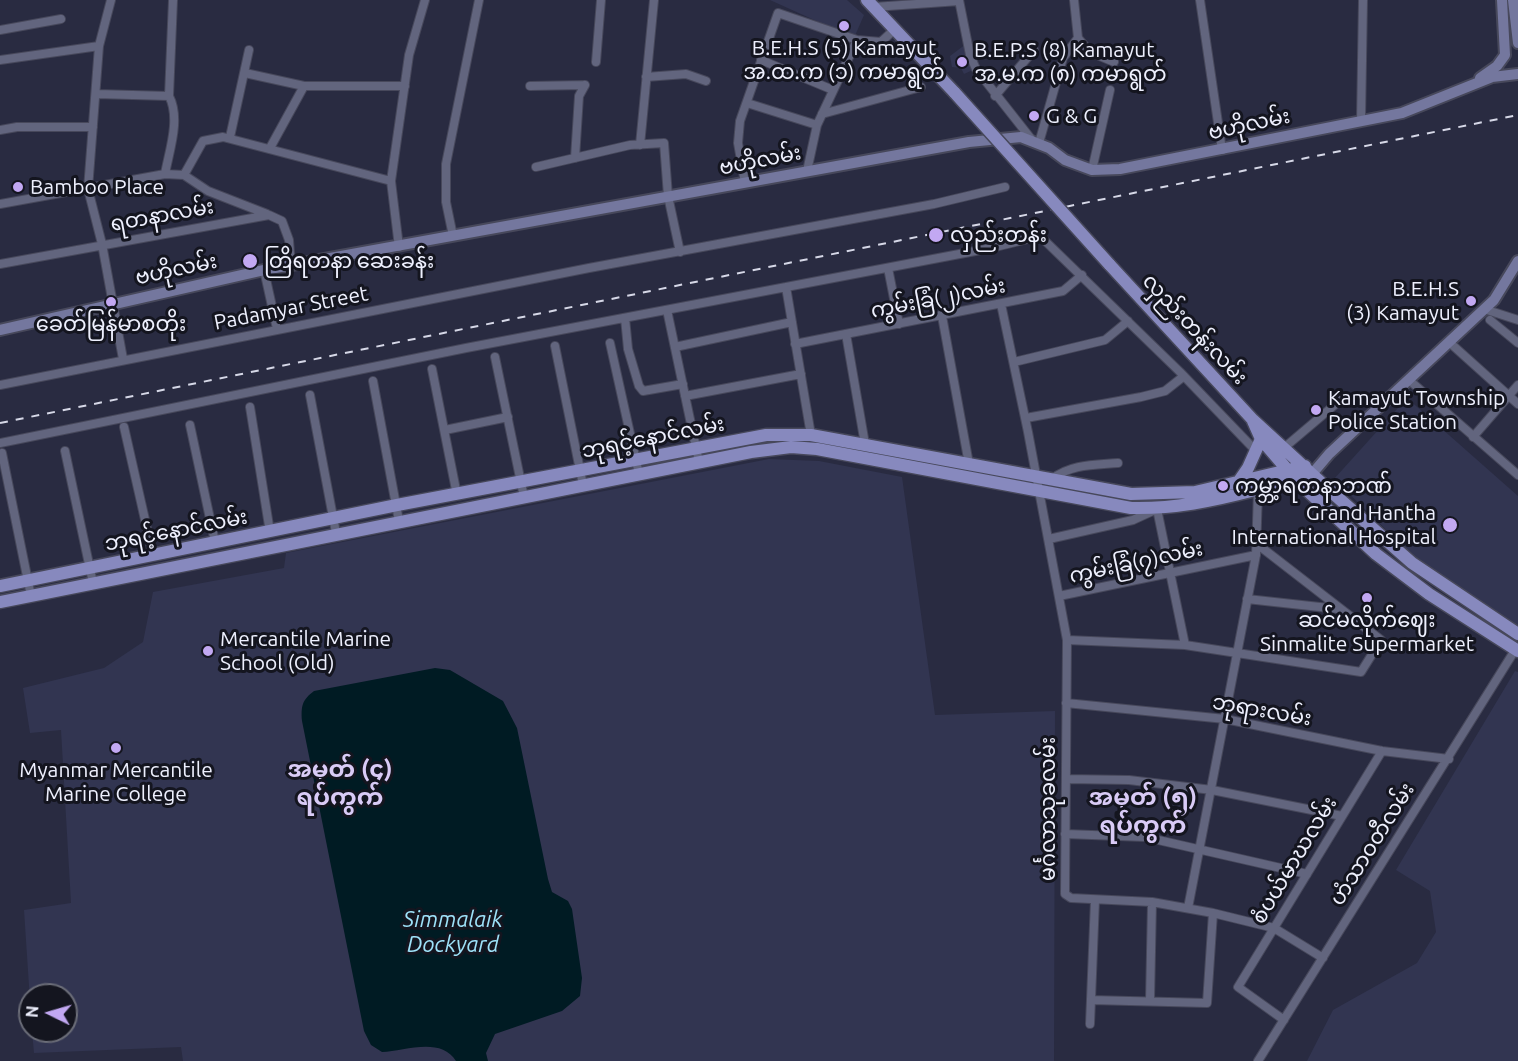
<!DOCTYPE html>
<meta charset="utf-8">
<style>
body{margin:0}
#map{position:relative;width:1518px;height:1061px;overflow:hidden;background:#292b41;font-family:Ubuntu,sans-serif}
canvas{display:block}
.north{position:absolute;left:18px;top:983px;width:60px;height:60px;box-sizing:border-box;background:#14151f;border:2px solid #6b6d78;border-radius:50%;rotate:275deg;font-size:16px;font-weight:700;line-height:24px;text-align:center;color:#eef0fe}
.north::after{content:'';display:block;margin:auto;width:21px;height:27px;background:#c2a8f2;clip-path:polygon(50% 0,100% 100%,50% 72%,0 100%)}
</style>
<div id="map">
<canvas width="1518" height="1061"></canvas>
<div class="north">N</div>
</div>
<script>
const ctx = document.querySelector('canvas').getContext('2d');
ctx.lineJoin = 'round';
function fillPath(path, color) { ctx.fillStyle = color; ctx.fill(path, 'evenodd'); }
function trace(path, color, width, dash) { ctx.strokeStyle = color; ctx.lineWidth = width; ctx.lineCap = dash ? 'butt' : 'round'; ctx.setLineDash(dash || []); ctx.stroke(path); }
function write(font, color, halo, rows, align = 'center') {
  ctx.font = font + ' Ubuntu,"Noto Sans Myanmar",sans-serif'; ctx.lineWidth = 6; ctx.setLineDash([]); ctx.textBaseline = 'middle'; ctx.strokeStyle = halo; ctx.fillStyle = color; for (const [text, x, y, turn = 0] of rows) {
    ctx.save(); ctx.translate(x, y); ctx.rotate((+turn || 0) * Math.PI / 180); ctx.textAlign = isNaN(turn) ? turn : align; if (halo) ctx.strokeText(text, 0, 0); ctx.fillText(text, 0, 0); ctx.restore();
  }
}
fillPath(new Path2D(`
 M770 0H847L864 15 854 38Z
 M966 44 975 69 964 74 961 68 952 67 950 56Z
 M1407 398 1518 496V627L1411 554 1334 479Z
 M769 459 819 461 902 477 935 715 1055 711 1054 1061H183L181 1047 34 1053 32 1031H66V995H30V1001L24 910 71 903 61 730 30 733 23 688 104 668 143 642 153 592 284 568 286 553Z
 M1515 671 1518 672V1061H1307L1333 1010 1417 963 1436 932 1430 891 1396 870Z`), '#323551');
fillPath(new Path2D(`
 M435 668 450 670 503 701 517 728 548 879 552 892 568 901 572 909 582 978 580 996 562 1011 495 1034 486 1053 488 1061H456C441 1036 404 1051 382 1052L371 1045 364 1031 302 721C301 706 302 700 314 691Z`), '#001b23');
const street = new Path2D(`
 M111 0 99 46 88 189 102 244 123 359
 M959 0 970 55 976 69 1032 140
 M1074 0 1078 38
 M1200 0 1222 150
 M874 7 959 1
 M0 30 61 19
 M1078 38 1090 52 1114 62
 M0 60 99 46
 M761 60 833 90
 M596 62 601 0
 M245 73 304 86H405
 M646 77 686 74 706 81
 M530 86 585 85
 M96 94 169 96
 M995 96 1034 50
 M747 103 817 125
 M822 114 921 87
 M1361 121 1363 0
 M0 130 17 127H93
 M230 137 249 50
 M1039 143 1063 58 1078 38
 M640 145 654 0
 M270 148 304 86
 M575 158 579 96 585 85
 M536 167 630 145 664 143 668 196 680 252
 M1092 170 1110 90
 M807 171 817 125 857 40
 M165 174C169 151 181 119 169 96L173 0
 M184 175 208 191 267 214
 M745 183 738 143 740 121 778 13 857 40 881 42 895 29
 M0 204 165 174 184 175 203 141 223 137 391 181
 M453 236 446 202V164L479 0
 M399 247 391 181 409 55 425 0
 M0 264 269 215 282 221 289 240 291 267
 M888 268 899 324
 M264 270 277 329
 M786 287 811 435
 M1001 304 1028 432 1067 640 1065 894 1071 898 1152 902 1213 913 1274 928 1323 958
 M1484 309 1518 320
 M667 310 699 462
 M942 316 969 464
 M625 318 628 349 639 386 643 391 683 384
 M1490 320 1518 343
 M846 334 865 444
 M1449 342 1518 404
 M610 343 639 474
 M795 344 1063 291 1082 275
 M555 346 583 485
 M675 347 792 322
 M495 357 524 497
 M1014 362 1105 340 1128 321
 M432 369 457 495
 M1409 380 1518 475
 M373 381 399 521
 M0 385 589 268 934 204 1005 187
 M310 395 336 533
 M685 396 801 374
 M250 407 270 532
 M1026 418 1141 397 1165 391 1184 376
 M190 425 215 542
 M124 427 153 555
 M445 430 508 417
 M1473 437 1518 385
 M0 443 466 348 991 248 1040 236 1180 372 1256 451
 M1285 447 1344 397
 M65 451 93 583
 M2 453 31 596
 M1052 479C1071 464 1094 465 1118 463
 M1049 539 1133 520 1157 509 1185 645
 M1059 596 1256 555
 M1247 599 1338 609
 M1067 640 1185 645 1361 672 1381 640 1257 544
 M1066 703 1225 719 1382 751 1449 759
 M1066 779 1129 780 1212 790 1342 816
 M1065 834 1145 837 1307 874
 M1188 908 1256 555 1258 490
 M1091 1000 1207 1003 1213 913
 M1150 1001 1152 902
 M1284 1020 1238 987 1382 751
 M1090 1024 1095 900
 M1258 1061 1515 650`);
const secondary = new Path2D(`
 M1513 0 1518 43
 M1480 78 1497 66 1505 55 1502 0
 M0 330 264 270 969 142 1021 137 1049 148 1065 160 1092 170 1120 169 1402 113 1492 77 1518 74
 M1312 474 1329 454 1494 300 1518 261`);
const primary = new Path2D(`
 M867 0 955 93
 M1109 264 1253 420 1327 488 1412 563 1518 634
 M1253 421 1261 439 1297 481 1376 554 1429 594 1518 651
 M1237 484 1248 468 1261 439
 M0 586 397 505 766 435H811L1131 494 1195 492 1305 466
 M0 602 751 452 791 447 817 449 1131 508C1174 509 1213 501 1255 490 1274 486 1293 482 1312 474`);
trace(street, '#47485b', 10);
trace(secondary, '#47485b', 14);
trace(primary, '#47485b', 15);
trace(street, '#62657e', 8);
trace(secondary, '#74779e', 10);
trace(primary, '#8789be', 12);
trace(new Path2D(`
 M0 423 1518 115`), '#d6d8e7', 2, [8, 8]);
const primaryBridge = new Path2D(`
 M955 93 1109 264`);
trace(primaryBridge, '#47485b', 15, []);
trace(primaryBridge, '#8789be', 12);
for (const [x, y, r, color] of [
 [844,26,6,"#c2a8f2"],
 [962,62,6,"#c2a8f2"],
 [1034,116,6,"#c2a8f2"],
 [18,187,6,"#c2a8f2"],
 [936,235,8,"#c2a8f2"],
 [250,261,8,"#c2a8f2"],
 [1471,301,6,"#c2a8f2"],
 [111,302,6,"#c2a8f2"],
 [1316,410,6,"#c2a8f2"],
 [1223,486,6,"#c2a8f2"],
 [1450,525,8,"#c2a8f2"],
 [1367,598,6,"#c2a8f2"],
 [208,651,6,"#c2a8f2"],
 [116,748,6,"#c2a8f2"]
]) { const dot = new Path2D(); dot.arc(x, y, r, 0, 2 * Math.PI); ctx.fillStyle = color; ctx.fill(dot); trace(dot, '#14151f', 2); }
write('21px', '#eef0fe', '#14151f', [
 ["B.E.H.S (5) Kamayut",844,48,"center"],
 ["အ.ထ.က (၁) ကမာရွတ်",844,72,"center"],
 ["B.E.P.S (8) Kamayut",974,50],
 ["အ.မ.က (၈) ကမာရွတ်",974,74],
 ["G & G",1046,116],
 ["Bamboo Place",30,187],
 ["လှည်းတန်း",950,235],
 ["တြိရတနာ ဆေးခန်း",264,261],
 ["B.E.H.S",1459,289,"right"],
 ["(3) Kamayut",1459,313,"right"],
 ["ခေတ်မြန်မာစတိုး",111,324,"center"],
 ["Kamayut Township",1328,398],
 ["Police Station",1328,422],
 ["ကမ္ဘာ့ရတနာဘဏ်",1235,486],
 ["Grand Hantha",1436,513,"right"],
 ["International Hospital",1436,537,"right"],
 ["ဆင်မလိုက်ဈေး",1367,620,"center"],
 ["Sinmalite Supermarket",1367,644,"center"],
 ["Mercantile Marine",220,639],
 ["School (Old)",220,663],
 ["Myanmar Mercantile",116,770,"center"],
 ["Marine College",116,794,"center"]
], 'left');
write('21px', '#eef0fe', '#14151f', [
 ["ဗဟိုလမ်း",1249,124,-12],
 ["ဗဟိုလမ်း",760,160,-11],
 ["ရတနာလမ်း",162,215,-10],
 ["ဗဟိုလမ်း",176,269,-12],
 ["ကွမ်းခြံ(၂)လမ်း",938,298,-11],
 ["Padamyar Street",291,308,-11],
 ["လှည်းတန်းလမ်း",1195,329,47],
 ["ဘုရင့်နောင်လမ်း",653,437,-11],
 ["ဘုရင့်နောင်လမ်း",176,530,-11],
 ["ကွမ်းခြံ(၇)လမ်း",1136,562,-12],
 ["ဘုရားလမ်း",1262,710,10],
 ["မင်္ဂလာသုခလမ်း",1048,809,-90],
 ["ဟံသာဝတီလမ်း",1372,844,-58],
 ["စံပယ်မာဃလမ်း",1294,860,-59]
]);
write('italic 22px', '#9ee2f9', '#14151f', [
 ["Simmalaik",453,920],
 ["Dockyard",453,945]
]);
write('bold 24px', '#d9cbf6', '#14151f', [
 ["အမှတ် (၄)",340,769],
 ["ရပ်ကွက်",340,797],
 ["အမှတ် (၅)",1143,797],
 ["ရပ်ကွက်",1143,825]
]);
</script>
